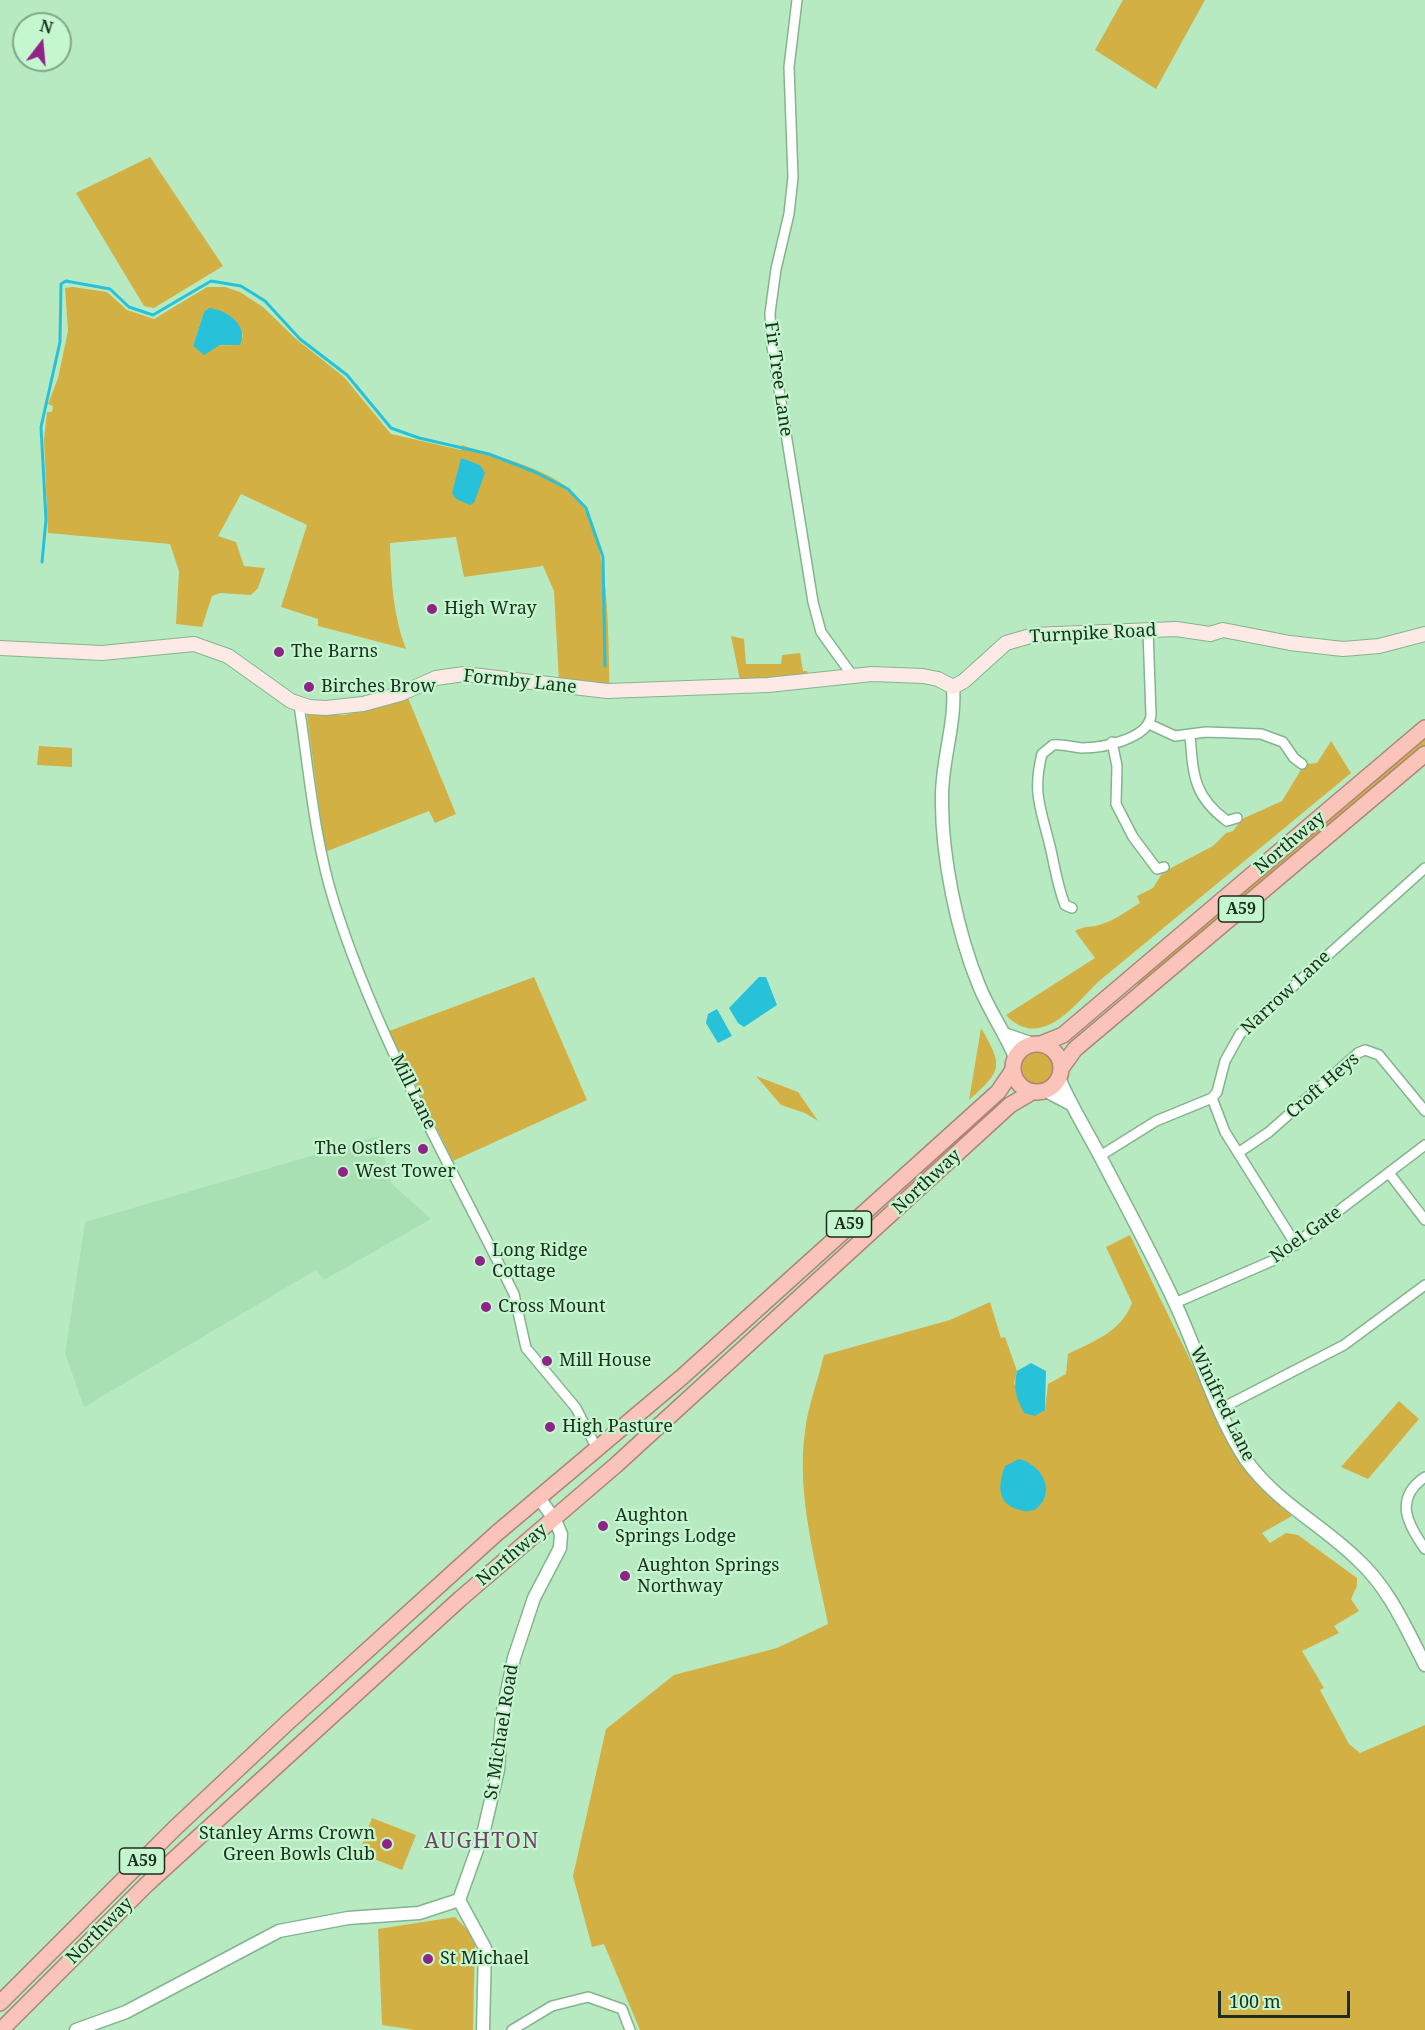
<!DOCTYPE html>
<style>
body{margin:0}
#map{position:relative;width:1425px;height:2030px;overflow:hidden;background:#b8eac2;font-family:"Noto Serif",serif}
canvas{display:block}
.north{position:absolute;left:12px;top:12px;width:60px;height:60px;box-sizing:border-box;background:#c5f7cf;border:2px solid #81a789;border-radius:50%;rotate:16deg;font-size:16px;font-weight:700;line-height:24px;text-align:center;color:#1b2e1f}
.north::after{content:'';display:block;margin:auto;width:21px;height:27px;background:#8f2488;clip-path:polygon(50% 0,100% 100%,50% 72%,0 100%)}
.scale{position:absolute;left:1218px;top:1991px;width:132px;height:27px;box-sizing:border-box;border:3px solid #1b2e1f;border-top:0;padding-left:8px;font-size:18px;line-height:21px;white-space:nowrap;color:#1b2e1f;-webkit-text-stroke:4px #c5f7cf;paint-order:stroke}
</style>
<div id="map">
<canvas width="1425" height="2030"></canvas>
<div class="north">N</div>
<div class="scale">100 m</div>
</div>
<script>
const ctx = document.querySelector('canvas').getContext('2d');
ctx.lineJoin = 'round';
function fillPath(path, color) { ctx.fillStyle = color; ctx.fill(path, 'evenodd'); }
function trace(path, color, width, dash) { ctx.strokeStyle = color; ctx.lineWidth = width; ctx.lineCap = dash ? 'butt' : 'round'; ctx.setLineDash(dash || []); ctx.stroke(path); }
function write(font, color, halo, rows, align = 'center') {
  ctx.font = font + ' "Noto Serif",serif'; ctx.lineWidth = 4.5; ctx.setLineDash([]); ctx.textBaseline = 'middle'; ctx.strokeStyle = halo; ctx.fillStyle = color; for (const [text, x, y, turn = 0] of rows) {
    ctx.save(); ctx.translate(x, y); ctx.rotate((+turn || 0) * Math.PI / 180); ctx.textAlign = isNaN(turn) ? turn : align; if (halo) ctx.strokeText(text, 0, 0); ctx.fillText(text, 0, 0); ctx.restore();
  }
}
fillPath(new Path2D(`
 M379 1136 391 1183 431 1219 324 1280 316 1270 84 1407 65 1354 85 1222Z`), '#a8e0b4');
fillPath(new Path2D(`
 M1123 0H1205L1156 89 1095 50Z
 M150 157 223 266 154 308 144 306 76 193Z
 M73 287 107 292 127 310 154 319 207 287H225L240 292 263 307 296 339 344 377 391 434 461 450 462 445C492 455 534 465 561 483 614 517 607 633 610 691L559 682 554 591 543 566 464 577 456 537 390 543C391 579 393 616 406 649L318 626V619L281 607 307 525 241 494 218 536 236 542 244 566 265 568 258 588 251 595 220 593 212 596 202 627 176 624 179 571 170 544 48 533 44 439 47 412H52L53 406 48 404 58 378 68 331 65 288ZM204 312C223 313 238 315 243 336L239 345 193 346Z
 M731 636 744 639 746 664H781L782 655 800 653 803 671H807L809 676 740 680Z
 M408 698 456 814 435 823 429 811 325 852 307 715H345Z
 M1425 737V748L1140 988 1135 981Z
 M1331 741 1351 773 1098 982C1073 1007 1040 1051 1006 1015L1095 958 1075 931C1085 925 1091 928 1102 924 1115 920 1127 911 1140 903L1137 896 1153 888 1161 875 1171 868 1213 846 1226 833 1233 831 1242 819 1282 801 1302 768 1307 764 1317 763Z
 M39 746 72 748V767L37 765Z
 M534 977 587 1100 453 1161 389 1031Z
 M981 1028C1003 1066 1003 1070 969 1100Z
 M1020 1068a18 18 0 1 1 36 0a18 18 0 1 1-36 0Z
 M756 1076 798 1092 818 1121 805 1113 781 1105Z
 M1130 1235C1150 1278 1171 1321 1192 1364 1219 1420 1243 1477 1292 1516L1262 1533 1270 1543 1286 1533 1298 1535 1357 1578V1586L1351 1599 1359 1611 1334 1626 1339 1633 1302 1651 1324 1688 1320 1690 1349 1744 1360 1753 1425 1725V2030H640L604 1944 592 1947 573 1876 606 1729 674 1675 777 1648 828 1624C816 1562 796 1495 805 1431 808 1406 818 1380 824 1355L950 1320 990 1302 1001 1338 1005 1337 1017 1371 1014 1384 1045 1410 1048 1384 1066 1374 1068 1354C1094 1341 1121 1332 1132 1303L1106 1247Z
 M1399 1401 1419 1419 1368 1479 1341 1467Z
 M372 1818 416 1835 402 1870 359 1853Z
 M455 1917 475 1938 473 2030H415L382 2025 378 1929Z`), '#d3b044');
fillPath(new Path2D(`
 M209 308C228 310 249 326 240 345H220L204 355 193 346 204 312Z
 M461 458 480 465 485 473 474 503 470 505 456 499 452 493Z
 M759 977H766L777 1005 744 1027 738 1023 729 1008Z
 M717 1009 732 1036 718 1043 706 1023 708 1014Z
 M1031 1363 1046 1371 1045 1410 1035 1416 1024 1413C1016 1398 1013 1388 1017 1371Z
 M1019 1459C1041 1464 1057 1491 1037 1508 1032 1512 1025 1512 1020 1510 996 1504 998 1485 1005 1466Z`), '#27c2d9');
trace(new Path2D(`
 M42 562 46 520 41 427 60 342 61 284 66 281 110 289 129 307 153 315 211 281 241 286 265 301 300 339 347 375 391 428 419 438 489 454 535 472 568 489 586 508 603 557 605 666`), '#27c2d9', 3);
const minor = new Path2D(`
 M797 0 789 67 793 177 789 214 776 269 770 313 771 340 813 602 821 632 852 675
 M299 705C309 771 314 838 334 902 377 1039 451 1166 514 1294L526 1348 576 1408 594 1443 601 1447
 M1149 724 1175 736 1206 732 1261 734 1283 742 1294 758 1302 764
 M1190 734C1193 774 1193 796 1227 821L1237 818
 M1112 742 1117 766 1116 804 1133 837 1157 869 1164 867
 M1072 908 1065 905C1057 885 1055 867 1050 846 1041 809 1032 793 1042 754L1053 745C1062 744 1072 747 1082 748 1102 748 1149 739 1151 715L1148 630
 M1212 1098 1225 1132 1296 1245
 M1238 1153 1269 1132 1358 1053 1365 1050 1379 1055 1425 1111
 M1100 1156 1156 1121 1212 1098 1217 1092 1225 1061 1240 1034 1425 868
 M1389 1173 1425 1220
 M1175 1303 1274 1260 1425 1145
 M1220 1409 1344 1345 1425 1285
 M1425 1477C1393 1499 1408 1525 1425 1549
 M512 2030 552 2006 588 1997 622 2009 630 2030`);
const tertiary = new Path2D(`
 M953 687C956 723 942 759 942 796 941 855 957 933 980 988 990 1012 1005 1033 1015 1057
 M1004 1034 1033 1044
 M1059 1078C1071 1106 1087 1131 1101 1158 1126 1206 1152 1254 1175 1303 1199 1354 1215 1413 1246 1460 1276 1502 1321 1524 1357 1559 1389 1588 1406 1628 1425 1665
 M1046 1091 1069 1103
 M459 1900 485 1948 483 2030
 M76 2030 126 2012 279 1931 348 1918 419 1913 459 1900 484 1830 498 1770 502 1716 514 1658 534 1598 560 1548 561 1534 555 1520 539 1498`);
const secondary = new Path2D(`
 M0 648 102 653 194 644 228 656 291 701 309 707 326 708 363 704 400 694 436 678 464 674 607 691 768 685 872 674 923 676 938 679 953 687 964 681 1006 643 1034 635 1176 629 1210 634 1223 630 1290 643 1343 649 1379 646 1425 634`);
const trunk = new Path2D(`
 M1013 1068a24 24 0 1 1 48 0a24 24 0 1 1-48 0Z
 M1041 1044 1063 1035 1425 728
 M1062 1067 1075 1049 1425 754
 M0 2003 175 1828 287 1723 497 1533 682 1377 998 1092 1013 1070
 M1 2030 146 1885 460 1599 616 1465 1010 1105 1032 1092`);
trace(minor, '#84b48e', 12);
trace(tertiary, '#84b48e', 15);
trace(secondary, '#84b48e', 16);
trace(trunk, '#ab8679', 18);
trace(minor, '#fff', 9);
trace(tertiary, '#fff', 12);
trace(secondary, '#fde9e5', 14);
trace(trunk, '#fac4ba', 15);
for (const [x, y, r, color] of [
 [432,609,6,"#8f2488"],
 [279,652,6,"#8f2488"],
 [309,687,6,"#8f2488"],
 [423,1149,6,"#8f2488"],
 [343,1172,6,"#8f2488"],
 [480,1261,6,"#8f2488"],
 [486,1307,6,"#8f2488"],
 [547,1361,6,"#8f2488"],
 [550,1427,6,"#8f2488"],
 [603,1526,6,"#8f2488"],
 [625,1576,6,"#8f2488"],
 [387,1844,6,"#8f2488"],
 [428,1959,6,"#8f2488"]
]) { const dot = new Path2D(); dot.arc(x, y, r, 0, 2 * Math.PI); ctx.fillStyle = color; ctx.fill(dot); trace(dot, '#c5f7cf', 2); }
for (const [x, y, w] of [
 [1241,909,45],
 [849,1224,45],
 [142,1861,45]
]) { const box = new Path2D(); box.roundRect(x - w / 2, y - 13, w, 26, 4.5); ctx.fillStyle = '#c5f7cf'; ctx.fill(box); trace(box, '#1b2e1f', 1.5); }
write('bold 16px', '#1b2e1f', null, [
 ["A59",1241,909],
 ["A59",849,1224],
 ["A59",142,1861]
]);
write('18px', '#1b2e1f', '#c5f7cf', [
 ["Fir Tree Lane",778,379,82],
 ["Turnpike Road",1093,634,-3],
 ["Formby Lane",520,682,6],
 ["Northway",1290,843,-40],
 ["Narrow Lane",1286,993,-43],
 ["Croft Heys",1323,1086,-41],
 ["Mill Lane",413,1092,64],
 ["Northway",927,1182,-43],
 ["Noel Gate",1306,1235,-36],
 ["Winifred Lane",1222,1404,64],
 ["Northway",512,1555,-40],
 ["St Michael Road",502,1732,-81],
 ["Northway",100,1931,-45]
]);
write('18px', '#1b2e1f', '#c5f7cf', [
 ["High Wray",444,609],
 ["The Barns",291,652],
 ["Birches Brow",321,687],
 ["The Ostlers",411,1149,"right"],
 ["West Tower",355,1172],
 ["Long Ridge",492,1251],
 ["Cottage",492,1272],
 ["Cross Mount",498,1307],
 ["Mill House",559,1361],
 ["High Pasture",562,1427],
 ["Aughton",615,1516],
 ["Springs Lodge",615,1537],
 ["Aughton Springs",637,1566],
 ["Northway",637,1587],
 ["Stanley Arms Crown",375,1834,"right"],
 ["Green Bowls Club",375,1855,"right"],
 ["St Michael",440,1959]
], 'left');
ctx.letterSpacing = '1.5px';
write('21px', '#733e6e', '#c5f7cf', [
 ["AUGHTON",482,1842]
]);
ctx.letterSpacing = '0px';
</script>
